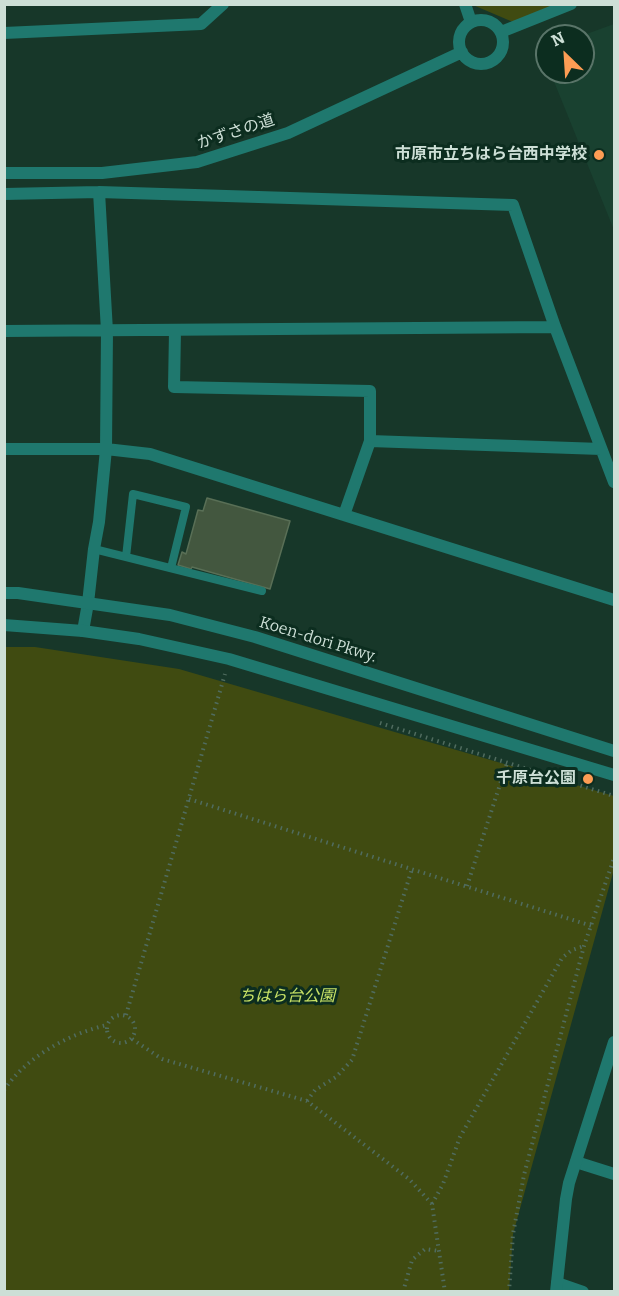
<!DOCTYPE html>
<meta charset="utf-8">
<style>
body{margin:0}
#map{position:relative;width:619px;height:1296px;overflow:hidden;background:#173729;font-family:Bitter,serif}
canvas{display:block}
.frame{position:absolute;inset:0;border:6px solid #cddfd6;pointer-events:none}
.north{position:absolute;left:535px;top:24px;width:60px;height:60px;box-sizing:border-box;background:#0c2d1f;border:2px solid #597468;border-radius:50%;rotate:335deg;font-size:16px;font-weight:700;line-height:24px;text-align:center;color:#cddfd6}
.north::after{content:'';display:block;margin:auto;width:21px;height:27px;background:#fd9d54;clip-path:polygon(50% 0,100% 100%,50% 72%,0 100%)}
</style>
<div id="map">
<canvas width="619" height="1296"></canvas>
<div class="frame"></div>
<div class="north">N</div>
</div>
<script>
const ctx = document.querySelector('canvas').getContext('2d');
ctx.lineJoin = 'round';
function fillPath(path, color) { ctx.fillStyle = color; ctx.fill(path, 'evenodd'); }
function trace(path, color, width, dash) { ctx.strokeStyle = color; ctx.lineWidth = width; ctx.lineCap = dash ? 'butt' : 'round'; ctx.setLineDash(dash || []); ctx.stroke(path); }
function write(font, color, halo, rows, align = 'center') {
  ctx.font = font + ' Bitter,"Noto Sans JP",serif'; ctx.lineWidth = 6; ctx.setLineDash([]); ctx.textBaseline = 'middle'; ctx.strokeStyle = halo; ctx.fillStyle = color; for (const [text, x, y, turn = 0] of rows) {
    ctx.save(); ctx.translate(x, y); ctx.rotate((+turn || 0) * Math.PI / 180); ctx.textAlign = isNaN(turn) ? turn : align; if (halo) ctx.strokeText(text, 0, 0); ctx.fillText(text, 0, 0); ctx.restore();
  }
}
fillPath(new Path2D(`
 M614 24V230L553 79 547 72H583V36H581Z`), '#194130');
fillPath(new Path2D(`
 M473 5H571L520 25Z
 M4 647H35L179 669 614 796V869L513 1234 509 1291H5Z`), '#404b11');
const building = new Path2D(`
 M207 498 290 521 270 589 192 567 191 569 178 565 182 552 186 554 198 510 203 511Z`);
fillPath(building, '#43573f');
trace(building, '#596f56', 1.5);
trace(new Path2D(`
 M380 723 614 796
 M189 799 592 926
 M467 886 507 763
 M107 1029a14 14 0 1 1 28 0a14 14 0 1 1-28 0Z
 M126 1015 225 674
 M132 1039 162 1059 307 1101 409 1179 432 1204 445 1292
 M4 1090C27 1056 69 1034 107 1025
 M307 1101 315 1090 336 1077 352 1060 412 869
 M432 1204 443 1184 460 1137 562 958 572 950 584 946
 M403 1292 412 1260 425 1249 439 1251
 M509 1292 513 1234 524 1175 584 946 614 858`), '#506c5f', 4, [1.5, 4.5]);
trace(new Path2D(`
 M94 549 262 591
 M126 557 133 494 186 507 171 568`), '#1f786e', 8);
trace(new Path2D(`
 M465 4 471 22
 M459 42a22 22 0 1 1 44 0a22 22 0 1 1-44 0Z
 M501 32 571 4
 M4 173H102L197 162 288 133 462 52`), '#1f786e', 12);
trace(new Path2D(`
 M4 33 201 24 223 4
 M4 194 99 192 513 205 555 327 614 482
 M4 331 555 327
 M175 331 174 387 370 391V441L344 515
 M370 441 601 449
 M4 449H106L150 454 614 600
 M83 631 88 603 94 549 99 522 106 449 107 331 99 192
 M576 1162 614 1174
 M557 1283 583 1292`), '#1f786e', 12);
trace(new Path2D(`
 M4 593H18L170 615 255 637 614 751
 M4 625 83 631 139 639 229 659 614 775
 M556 1292 566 1199 569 1183 614 1042`), '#1f786e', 12);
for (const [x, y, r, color] of [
 [599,155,6,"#fd9d54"],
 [588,779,6,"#fd9d54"]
]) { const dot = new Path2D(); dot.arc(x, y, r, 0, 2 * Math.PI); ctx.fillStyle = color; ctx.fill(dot); trace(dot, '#0c2d1f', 2); }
write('16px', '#cddfd6', '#0c2d1f', [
 ["かずさの道",236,132,-18],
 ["Koen-dori Pkwy.",318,640,17]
]);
write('bold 16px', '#cddfd6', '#0c2d1f', [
 ["市原市立ちはら台西中学校",587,155],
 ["千原台公園",576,779]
], 'right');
write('italic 16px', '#c8e266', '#0c2d1f', [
 ["ちはら台公園",287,997]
]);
</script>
